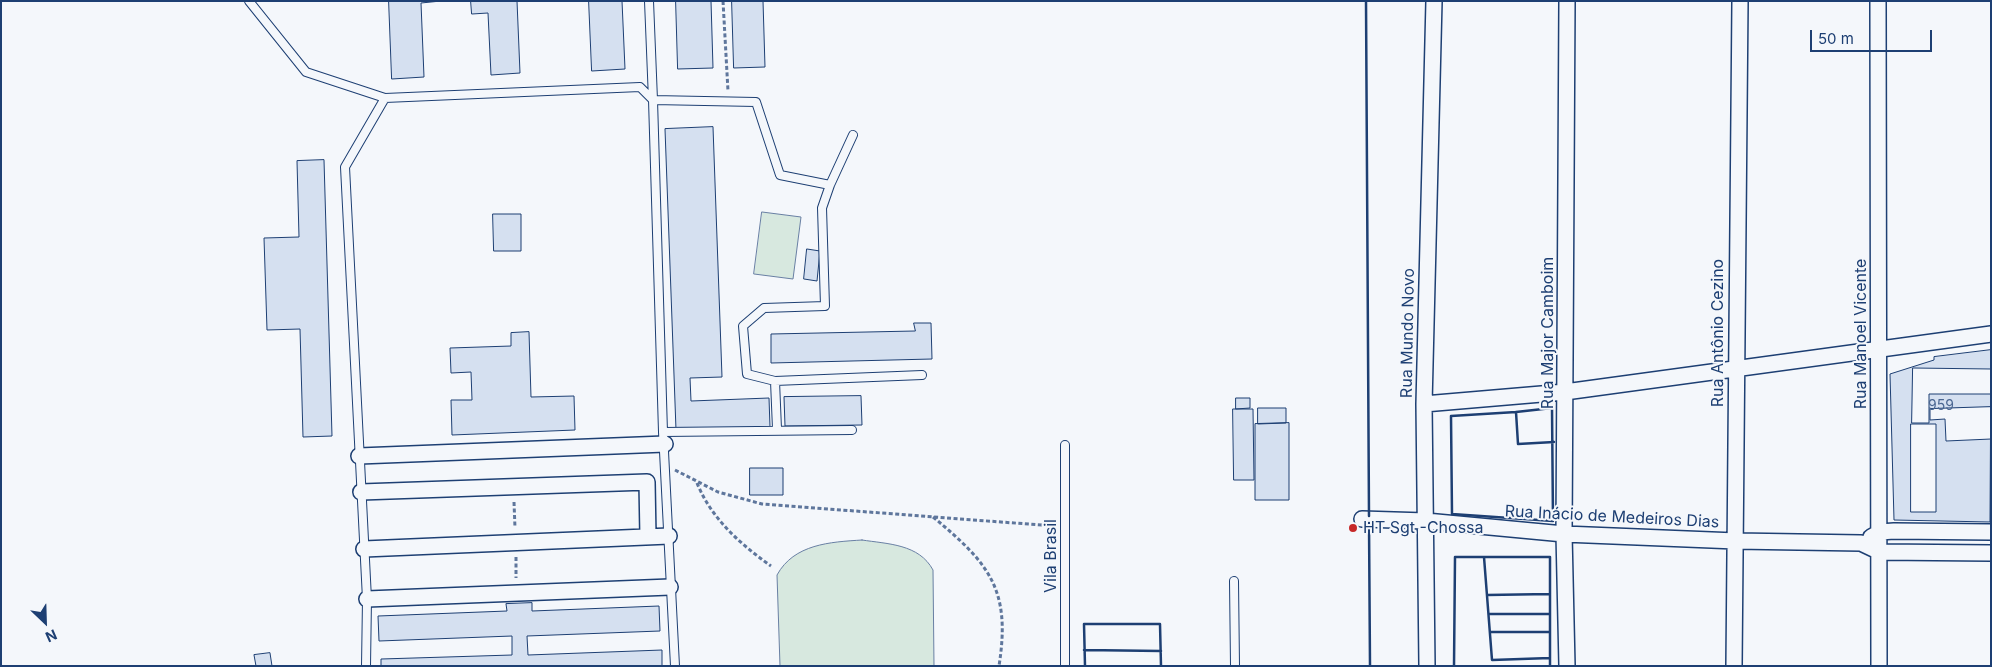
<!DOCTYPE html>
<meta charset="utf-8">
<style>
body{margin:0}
#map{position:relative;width:1992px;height:667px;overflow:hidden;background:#f4f7fb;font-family:Inter,sans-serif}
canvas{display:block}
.frame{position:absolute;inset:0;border:2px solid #1d3f73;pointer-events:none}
.north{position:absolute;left:20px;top:597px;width:50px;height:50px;-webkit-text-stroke:4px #f4f7fb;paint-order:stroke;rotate:156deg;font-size:14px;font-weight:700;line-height:20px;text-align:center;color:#1d3f73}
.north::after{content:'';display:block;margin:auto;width:18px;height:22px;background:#1d3f73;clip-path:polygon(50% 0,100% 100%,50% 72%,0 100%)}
.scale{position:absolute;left:1810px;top:30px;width:122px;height:22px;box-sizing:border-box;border:2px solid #1d3f73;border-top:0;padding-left:6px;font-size:15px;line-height:18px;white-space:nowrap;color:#1d3f73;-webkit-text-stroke:4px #f4f7fb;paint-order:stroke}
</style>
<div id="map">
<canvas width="1992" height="667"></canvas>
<div class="frame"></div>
<div class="north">N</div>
<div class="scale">50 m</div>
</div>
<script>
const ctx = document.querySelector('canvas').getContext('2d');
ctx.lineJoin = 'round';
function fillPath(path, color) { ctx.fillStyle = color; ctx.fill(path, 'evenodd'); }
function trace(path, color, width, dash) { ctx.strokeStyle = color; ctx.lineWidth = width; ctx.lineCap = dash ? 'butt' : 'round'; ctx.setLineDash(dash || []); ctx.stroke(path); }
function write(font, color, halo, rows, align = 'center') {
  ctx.font = font + ' Inter,sans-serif'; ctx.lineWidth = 4; ctx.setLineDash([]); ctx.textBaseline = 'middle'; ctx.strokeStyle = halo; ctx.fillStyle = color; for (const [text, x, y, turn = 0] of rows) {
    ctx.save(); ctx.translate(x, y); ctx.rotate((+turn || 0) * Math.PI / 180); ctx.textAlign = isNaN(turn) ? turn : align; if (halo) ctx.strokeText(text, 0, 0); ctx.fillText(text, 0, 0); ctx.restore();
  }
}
const green = new Path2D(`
 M762 212 801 217 793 279 754 274Z
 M862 540C888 544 919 544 933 570L934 666H780L777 575C794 544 830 542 862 540Z`);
fillPath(green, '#d7e8df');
trace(green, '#687fa3', 1);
const building = new Path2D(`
 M389 1H441L421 3 424 77 392 79Z
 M471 1H517L520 73 491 75 488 13 472 14Z
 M589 1H622L625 69 592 71Z
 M676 1H711L713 68 678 69Z
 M732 1H763L765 67 734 68Z
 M713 127 722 377 690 378 691 401 769 398 770 427 676 430 665 129Z
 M324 160 332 436 303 437 300 329 267 330 264 238 299 237 297 161Z
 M493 214H521V251H494Z
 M807 249 820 251 817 281 804 279Z
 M914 323H931L932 359 771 363V334L915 331Z
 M529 332 531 397 574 396 575 430 452 435 451 400H472L471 372 451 373 450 348 511 346V333Z
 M1991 350 1990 522 1894 520 1890 374 1934 360V357Z
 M1913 368 1991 369V394H1929V423H1912Z
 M861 396 862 425 785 426 784 397Z
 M1236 398H1250V408L1236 409Z
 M1991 407V439L1946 441 1945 419 1930 420V409Z
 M1258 408H1286V423L1258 424Z
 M1233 409H1253L1254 480H1234Z
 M1289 423V500H1255V424Z
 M1911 424H1936V512H1911Z
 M750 468H783V495H750Z
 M532 603V611L659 606 660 631 527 636 528 655 662 650V666H381V659L512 655V636L379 641 378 616 507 611 506 604Z
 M270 653 272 666H256L254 655Z`);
fillPath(building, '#d5e0f0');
trace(building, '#1d3f73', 1);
const service = new Path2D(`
 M249 1 306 72 385 98
 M649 1 653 100 756 102 780 175 830 185 822 208 825 306 764 308 743 326 747 374 775 381 922 375
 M830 185 853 135
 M775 381 777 429
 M663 432 852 430
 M1234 581 1235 666
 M366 666 367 599 345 167 385 98 640 87 653 100 663 432 675 666
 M1065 666V445`);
const minor = new Path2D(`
 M1567 1 1564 534 1567 666
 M1878 1 1879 666
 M1424 404 1565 392 1991 334
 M359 456 665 444
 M361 492 647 482 648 537
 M1362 519 1426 521 1564 534 1736 541 1861 543 1880 552 1991 553
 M1871 537 1880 532 1894 531 1991 532
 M364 549 669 536
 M367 599 670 587
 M1427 666 1424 404 1434 1
 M1734 666 1740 1`);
trace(service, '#1d3f73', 10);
trace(minor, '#1d3f73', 18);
trace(new Path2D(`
 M723 1 728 91
 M675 470 718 492 762 504 1054 526
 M697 483C711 518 740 544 771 566
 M514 502 515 528
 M933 517C990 564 1011 590 999 666
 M516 557V578`), '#5e769c', 3, [4, 2.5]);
trace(service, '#f4f7fb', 8);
trace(minor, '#f4f7fb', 15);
trace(new Path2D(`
 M1366 1 1369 516
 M1554 442 1518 444 1516 412 1552 408 1553 521 1452 514 1451 416 1516 412 1518 444 1554 442
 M1369 523 1370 666
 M1487 595 1550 594
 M1489 614H1550
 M1490 632H1550
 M1084 650 1161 651
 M1550 658 1492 660 1484 557H1550V666
 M1085 666 1084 624H1160L1161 666
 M1454 666 1455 557H1484`), '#1d3f73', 2.5);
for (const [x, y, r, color] of [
 [1353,528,5,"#c62828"]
]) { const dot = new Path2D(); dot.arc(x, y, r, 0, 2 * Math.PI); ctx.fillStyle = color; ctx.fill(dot); trace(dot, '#f4f7fb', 2); }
write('14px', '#4b6792', null, [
 ["959",1941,406]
]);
write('16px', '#1d3f73', '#f4f7fb', [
 ["Rua Mundo Novo",1408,333,-89],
 ["Rua Major Camboim",1548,333,-90],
 ["Rua Antônio Cezino",1718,333,-90],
 ["Rua Manoel Vicente",1861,334,-90],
 ["Rua Inácio de Medeiros Dias",1612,517,3],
 ["Vila Brasil",1051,556,-90]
]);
write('16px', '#1d3f73', '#f4f7fb', [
 ["HT Sgt -Chossa",1363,528]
], 'left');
</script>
